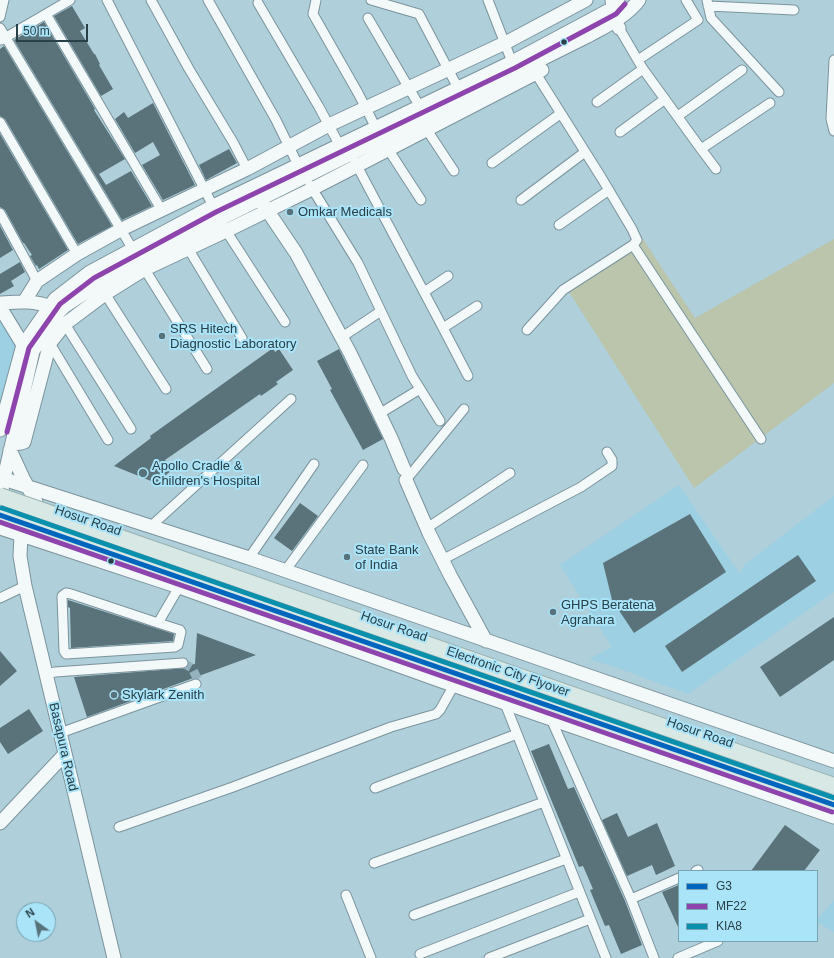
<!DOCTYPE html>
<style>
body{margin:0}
#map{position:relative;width:834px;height:958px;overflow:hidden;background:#afcfda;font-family:Arial,sans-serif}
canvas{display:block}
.legend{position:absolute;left:678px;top:870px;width:140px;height:72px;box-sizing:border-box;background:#aae4f9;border:1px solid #76a2b2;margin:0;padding:5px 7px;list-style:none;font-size:12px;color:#284048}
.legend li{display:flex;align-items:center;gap:8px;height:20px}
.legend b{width:20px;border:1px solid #76a2b2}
.north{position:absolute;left:16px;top:902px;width:40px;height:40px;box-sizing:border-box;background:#aae4f9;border:1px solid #76a2b2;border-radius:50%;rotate:327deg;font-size:11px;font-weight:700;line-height:16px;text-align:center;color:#284048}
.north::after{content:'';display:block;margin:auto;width:14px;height:18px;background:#57727b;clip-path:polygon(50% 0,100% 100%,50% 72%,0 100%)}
.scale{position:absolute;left:16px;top:24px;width:72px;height:18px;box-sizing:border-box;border:2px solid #284048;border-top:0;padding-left:5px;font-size:12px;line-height:14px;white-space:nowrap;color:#284048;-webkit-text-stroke:3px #aae4f9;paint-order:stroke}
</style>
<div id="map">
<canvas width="834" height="958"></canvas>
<ul class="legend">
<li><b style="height:5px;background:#0065bd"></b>G3</li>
<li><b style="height:5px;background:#8e44ad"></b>MF22</li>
<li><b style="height:5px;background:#0a8fac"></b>KIA8</li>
</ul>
<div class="north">N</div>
<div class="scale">50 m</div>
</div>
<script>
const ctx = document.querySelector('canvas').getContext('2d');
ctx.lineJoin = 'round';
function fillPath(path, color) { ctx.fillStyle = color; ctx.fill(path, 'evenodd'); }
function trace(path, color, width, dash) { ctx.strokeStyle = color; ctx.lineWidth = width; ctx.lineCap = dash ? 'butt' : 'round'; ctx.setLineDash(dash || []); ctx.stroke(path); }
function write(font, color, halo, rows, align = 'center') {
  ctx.font = font + ' Arial,sans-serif'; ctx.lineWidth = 4; ctx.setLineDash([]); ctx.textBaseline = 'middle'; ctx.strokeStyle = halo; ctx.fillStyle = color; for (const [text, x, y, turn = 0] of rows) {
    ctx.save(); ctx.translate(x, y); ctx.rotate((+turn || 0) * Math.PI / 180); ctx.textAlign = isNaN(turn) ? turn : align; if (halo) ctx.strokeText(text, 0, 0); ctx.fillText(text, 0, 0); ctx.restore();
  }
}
fillPath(new Path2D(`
 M0 319 19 349 0 405Z
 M679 485 740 574 744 565 834 496V592L688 694 615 667 589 659 612 647 560 565Z
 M834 900V932L817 922V920Z`), '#9cd0e2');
fillPath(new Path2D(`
 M641 236 695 318 834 239V383L694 488 564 284Z`), '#bac5ac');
fillPath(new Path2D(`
 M72 6 85 28 80 31 94 54H95L100 64 99 65 113 89 101 96 54 16Z
 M44 22 95 109 94 110 125 159 99 174 106 185 131 171 152 206 122 220 14 40Z
 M4 46 112 226 78 244 5 119 0 116V49Z
 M153 103 195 185 163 200 142 165 160 155 153 142 135 153 115 119 124 112 128 118Z
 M0 134 68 250 39 269 37 265 36 266 30 256 32 255 24 243H23L5 210 0 207Z
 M229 149 237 163 206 180 199 165Z
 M0 226 13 250 0 258Z
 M20 262 25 272 11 281 14 286 0 294V274Z
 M273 348 275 352 279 349 293 370 276 382 278 384 261 396 260 394 165 460 172 470 156 483 114 466 151 438 150 436Z
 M339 349 383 439 363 450 330 390 332 389 317 361Z
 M300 503 318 516 292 551 274 538Z
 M690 514 726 572 634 633 612 600 603 563Z
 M798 555 816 581 682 672 665 646Z
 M68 600 174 634 173 641 71 648 70 608 68 607Z
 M834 617V660L780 697 760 667Z
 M197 633 256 655 87 717 74 677 186 668 189 665 195 664Z
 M0 651 17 671 0 686Z
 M29 709 43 731 8 754 0 742V728Z
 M549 744 568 789 574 787 625 901 642 945 621 954 609 925 605 926 590 890 593 889 583 866 579 867 531 751Z
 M617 813 628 837 657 823 675 866 656 875 652 865 627 876 602 820Z
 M785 825 820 850 804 871H751Z
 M679 885V929L662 892Z`), '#5a7279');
trace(new Path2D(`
 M183 663 192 668 198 680 196 684`), '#94b2bd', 9, [9, 4.5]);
const street = new Path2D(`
 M107 0 213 206
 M151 0 189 69 233 142 247 169
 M208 0 276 120 300 169
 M316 0 313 14 358 93 376 128
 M371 0 419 14 458 88
 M488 0 512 62
 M707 0 711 18 779 92
 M258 3 319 107 340 146
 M708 6 794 10
 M46 14 161 209
 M0 17 4 0
 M368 18 420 107
 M0 28 135 253
 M619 28 643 69 701 149
 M1 40 70 0
 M638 60 698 20 686 0
 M834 60 831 119 834 131
 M597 102 643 69
 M678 116 742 70
 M0 122 77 254
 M427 130 454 171
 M620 132 665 99
 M388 149 421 200
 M355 162 443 328
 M492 163 560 114
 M716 169 701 149 770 103
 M310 185 358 263 412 376 440 421
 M521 200 585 152
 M0 213 37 281
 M559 225 609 190
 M223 226 285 322
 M186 245 242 338
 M633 245 761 439
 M142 265 207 369
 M102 289 166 389
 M424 292 448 276
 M63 321 131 429
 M527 330 563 290 633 245 637 240 632 229 601 177 533 69
 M342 337 381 311
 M48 340 108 440
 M468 376 443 328 477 306
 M379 414 420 389
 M406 480 464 409
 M150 527 291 399
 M427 528 510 473
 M249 558 314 464
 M442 560 581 487 612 466V460L607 452
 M285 571 363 465
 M0 598 25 586
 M158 623 71 594 66 593 62 596 64 651 66 654 175 647 178 645 181 632 180 630 158 623 179 587
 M46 674 55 672 183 663
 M504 701 606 958
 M551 719 631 899 654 958
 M60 733 196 684
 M375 788 517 734
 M119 827 233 787 391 727 436 714 440 710 454 685
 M374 863 544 802
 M696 871 698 870
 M346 895 371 958
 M631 899 679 878
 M414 915 566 859
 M420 954 579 892
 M489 958 590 919
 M678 958 718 941`);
const secondary = new Path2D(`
 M612 0 615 21 619 28
 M263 204 296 253 350 353 391 438 404 469
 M24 302 37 281 77 254 122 229 247 169 329 125 509 41 586 0
 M0 303C17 302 34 300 50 307
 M0 307 23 345
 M0 430 23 345 55 299 90 272 213 206 512 62 613 8 618 2
 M12 444 21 443 24 442 50 343 65 324 105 294 145 269 226 231 312 189 542 70
 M10 450 23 478 36 502
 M0 476 13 482 249 558 834 761
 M406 480 429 533 450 575 486 641
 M0 503 4 478 33 351 58 313 65 306 122 268 588 36C606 26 626 17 639 0
 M0 528 179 587 441 681 834 817
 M21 535 20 556 25 586 114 958
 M0 823 65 754`);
const highway = new Path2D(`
 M0 515 834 805`);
trace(street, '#7b949d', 11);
trace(secondary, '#7b949d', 15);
trace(highway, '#97b2b2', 18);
trace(street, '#f3f8f9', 9);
trace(secondary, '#f3f8f9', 13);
trace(highway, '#d8e8e4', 16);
const highwayBridge = new Path2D(`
 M0 496 834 786`);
trace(highwayBridge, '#97b2b2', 18, []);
trace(highwayBridge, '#d8e8e4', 16);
trace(new Path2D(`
 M0 515 834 805`), '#0065bd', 5);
trace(new Path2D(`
 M7 432 29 348 60 304 94 278 216 212 515 68 616 14 625 4
 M0 522 832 812`), '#8e44ad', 5);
trace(new Path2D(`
 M2 508 834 798`), '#0a8fac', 5);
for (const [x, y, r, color] of [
 [564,42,3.5,"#284048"],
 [290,212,4,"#57727b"],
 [162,336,4,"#57727b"],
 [143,473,5,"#57727b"],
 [347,557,4,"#57727b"],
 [111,561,3.5,"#284048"],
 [553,612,4,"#57727b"],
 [114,695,4,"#57727b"]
]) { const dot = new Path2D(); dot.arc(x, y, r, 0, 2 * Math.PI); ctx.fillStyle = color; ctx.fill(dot); trace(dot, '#aae4f9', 1.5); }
write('13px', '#284048', '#aae4f9', [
 ["Omkar Medicals",298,212],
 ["SRS Hitech",170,329],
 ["Diagnostic Laboratory",170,344],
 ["Apollo Cradle &",152,466],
 ["Children's Hospital",152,481],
 ["State Bank",355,550],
 ["of India",355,565],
 ["GHPS Beratena",561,605],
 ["Agrahara",561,620],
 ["Skylark Zenith",122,695]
], 'left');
write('13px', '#284048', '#aae4f9', [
 ["Hosur Road",88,521,19],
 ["Hosur Road",394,627,19],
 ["Electronic City Flyover",508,672,19],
 ["Hosur Road",700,733,19],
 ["Basapura Road",63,747,77]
]);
</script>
